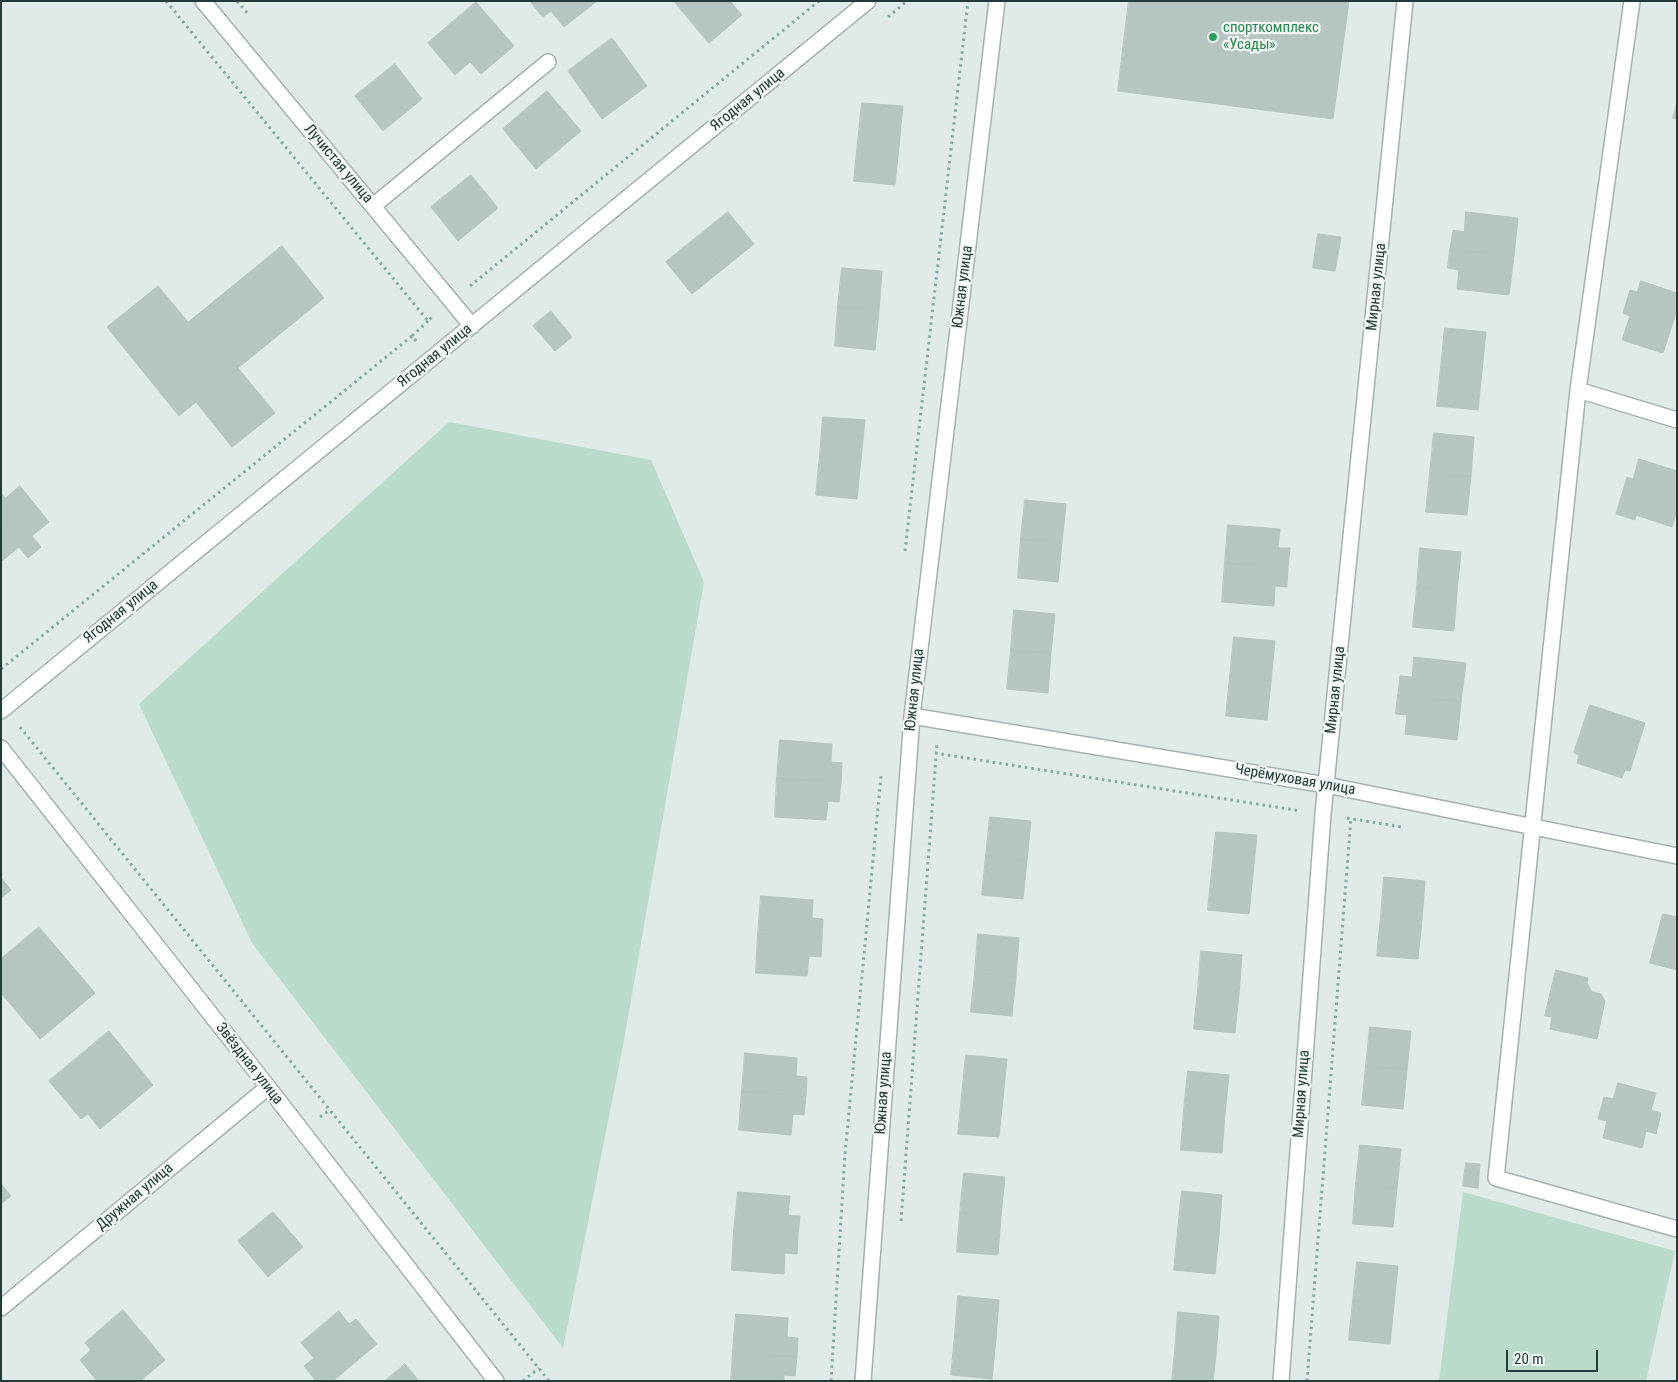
<!DOCTYPE html>
<meta charset="utf-8">
<style>
body{margin:0}
#map{position:relative;width:1678px;height:1382px;overflow:hidden;background:#e0eae8;font-family:"Roboto Condensed",sans-serif}
canvas{display:block}
.frame{position:absolute;inset:0;border:2px solid #223a39;pointer-events:none}
.scale{position:absolute;left:1506px;top:1350px;width:92px;height:22px;box-sizing:border-box;border:2px solid #223a39;border-top:0;padding-left:6px;font-size:15px;line-height:18px;white-space:nowrap;color:#223a39;-webkit-text-stroke:4px #f0f7f5;paint-order:stroke}
</style>
<div id="map">
<canvas width="1678" height="1382"></canvas>
<div class="frame"></div>
<div class="scale">20 m</div>
</div>
<script>
const ctx = document.querySelector('canvas').getContext('2d');
ctx.lineJoin = 'round';
function fillPath(path, color) { ctx.fillStyle = color; ctx.fill(path, 'evenodd'); }
function trace(path, color, width, dash) { ctx.strokeStyle = color; ctx.lineWidth = width; ctx.lineCap = dash ? 'butt' : 'round'; ctx.setLineDash(dash || []); ctx.stroke(path); }
function write(font, color, halo, rows, align = 'center') {
  ctx.font = font + ' "Roboto Condensed",sans-serif'; ctx.lineWidth = 4.5; ctx.setLineDash([]); ctx.textBaseline = 'middle'; ctx.strokeStyle = halo; ctx.fillStyle = color; for (const [text, x, y, turn = 0] of rows) {
    ctx.save(); ctx.translate(x, y); ctx.rotate((+turn || 0) * Math.PI / 180); ctx.textAlign = isNaN(turn) ? turn : align; if (halo) ctx.strokeText(text, 0, 0); ctx.fillText(text, 0, 0); ctx.restore();
  }
}
fillPath(new Path2D(`
 M449 422 651 460 704 582 623 1046 563 1348 252 943 139 704Z
 M1463 1192 1675 1251 1646 1381H1439Z`), '#badbca');
const building = new Path2D(`
 M530 1H597L564 27 551 11 543 17Z
 M674 1H730L742 15 709 43Z
 M1129 1H1349L1333 119 1118 91Z
 M476 2 514 46 481 74 470 62 455 75 428 43Z
 M612 38 647 86 602 119 568 71Z
 M395 64 422 99 383 131 355 96Z
 M547 91 581 131 536 169 503 129Z
 M862 103 903 106 899 146 858 142Z
 M1677 103V119L1673 118Z
 M858 142 899 146 895 185 854 181Z
 M471 175 498 208 458 241 431 207Z
 M728 212 754 244 723 269 697 237Z
 M1466 212 1518 218 1514 256 1450 249 1453 230 1464 232Z
 M1318 234 1341 237 1335 271 1313 268Z
 M697 237 723 269 692 294 666 262Z
 M282 246 324 298 238 368 275 413 232 447 196 402 179 416 107 327 158 286 188 322Z
 M1450 249 1514 256 1509 295 1457 289 1459 270 1448 268Z
 M842 268 882 271 879 311 838 307Z
 M1641 281 1677 293V310L1663 353 1622 340 1630 316 1623 313 1630 290 1637 292Z
 M838 307 879 311 875 350 835 346Z
 M551 311 572 337 555 351 533 326Z
 M1445 328 1486 332 1482 371 1441 367Z
 M1441 367 1482 371 1478 410 1437 406Z
 M823 417 865 420 861 459 820 456Z
 M1434 433 1474 437 1471 476 1430 473Z
 M820 456 861 459 857 499 816 495Z
 M1639 459 1677 471V511L1672 527 1636 515 1635 520 1616 514 1627 477 1633 479Z
 M1430 473 1471 476 1467 515 1426 512Z
 M20 486 49 522 32 536 41 547 28 558 19 547 2 561 1 495 2 494 5 498Z
 M1025 500 1066 504 1062 543 1021 539Z
 M1228 525 1280 529 1278 548H1290L1288 568 1225 563Z
 M1021 539 1062 543 1058 582 1018 578Z
 M1420 548 1461 552 1457 591 1417 588Z
 M1225 563 1288 568 1287 587 1275 586 1274 606 1222 602Z
 M1417 588 1457 591 1454 631 1413 627Z
 M1014 610 1055 614 1051 653 1011 650Z
 M1234 637 1275 641 1271 681 1230 677Z
 M1011 650 1051 653 1048 693 1007 689Z
 M1414 657 1466 663 1461 702 1398 695 1400 676 1412 677Z
 M1230 677 1271 681 1267 720 1226 716Z
 M1398 695 1461 702 1457 740 1405 734 1407 715 1396 714Z
 M1590 705 1645 723 1630 771 1625 770 1622 778 1577 763 1579 755 1574 753Z
 M780 740 832 744 831 762 842 763 841 783 777 778Z
 M777 778 841 783 839 802 828 801 826 820 775 817Z
 M990 817 1031 821 1027 860 986 856Z
 M1216 832 1257 835 1253 874 1212 871Z
 M986 856 1027 860 1023 899 982 895Z
 M1212 871 1253 874 1249 914 1208 910Z
 M1384 877 1425 881 1422 920 1381 917Z
 M1 878 11 890 1 898Z
 M761 896 813 900 812 918 823 919 822 938 758 934Z
 M1663 914 1677 917V970L1650 963Z
 M1381 917 1422 920 1418 959 1377 956Z
 M39 927 95 993 40 1039 1 993V959Z
 M758 934 822 938 821 957 809 956 807 976 756 973Z
 M978 934 1019 938 1016 977 975 973Z
 M1201 951 1242 955 1239 994 1198 990Z
 M1556 970 1588 978 1587 983 1592 992 1601 994 1605 1001 1597 1039 1550 1029 1552 1017 1545 1016Z
 M975 973 1016 977 1012 1016 971 1012Z
 M1198 990 1239 994 1235 1033 1194 1029Z
 M1370 1027 1411 1031 1407 1070 1366 1066Z
 M109 1031 153 1085 100 1129 88 1114 81 1119 49 1081Z
 M745 1053 797 1058 796 1076 807 1077 806 1096 742 1092Z
 M966 1055 1007 1059 1003 1098 962 1095Z
 M1366 1066 1407 1070 1403 1109 1362 1105Z
 M1188 1071 1229 1075 1225 1114 1184 1110Z
 M1618 1083 1656 1093 1651 1110 1661 1113 1656 1134 1646 1131 1642 1148 1603 1138 1607 1121 1598 1119 1604 1097 1613 1099Z
 M742 1092 806 1096 804 1115 793 1114 791 1135 739 1130Z
 M962 1095 1003 1098 999 1137 958 1134Z
 M1184 1110 1225 1114 1222 1153 1181 1150Z
 M1360 1145 1401 1149 1397 1188 1356 1184Z
 M1466 1163 1480 1164 1478 1188 1463 1186Z
 M964 1173 1005 1177 1001 1216 960 1213Z
 M1 1184 11 1196 1 1204Z
 M1356 1184 1397 1188 1393 1227 1353 1224Z
 M1182 1191 1222 1195 1219 1234 1178 1230Z
 M738 1192 790 1196 788 1215 800 1216 798 1235 734 1231Z
 M273 1212 303 1247 268 1277 238 1241Z
 M960 1213 1001 1216 998 1255 957 1252Z
 M1178 1230 1219 1234 1215 1274 1174 1270Z
 M734 1231 798 1235 797 1254 785 1253 784 1274 732 1270Z
 M1357 1262 1398 1266 1394 1305 1353 1301Z
 M958 1296 999 1300 996 1339 955 1336Z
 M1353 1301 1394 1305 1390 1344 1349 1340Z
 M123 1310 165 1360 140 1381H97L80 1360 91 1350 85 1343Z
 M339 1311 349 1324 356 1319 377 1344 333 1381H316L304 1366 314 1358 301 1343Z
 M1178 1312 1219 1316 1216 1355 1175 1352Z
 M736 1314 788 1318 787 1337 798 1338 797 1357 733 1352Z
 M955 1336 996 1339 992 1379 951 1375Z
 M733 1352 797 1357 795 1376 784 1375V1381H731Z
 M1175 1352 1216 1355 1213 1381H1172Z
 M405 1364 419 1381H385Z`);
fillPath(building, '#b6c5c2');
trace(building, '#b3c3c0', 1);
const minor = new Path2D(`
 M203 1 472 326
 M1632 1 1578 390 1496 1178 1677 1229
 M373 206 548 62
 M1578 390 1677 420
 M1 711 868 1
 M912 716 1326 785 1677 856
 M1 748 268 1087 496 1381
 M1 1308 268 1087
 M863 1381 912 716 997 1
 M1281 1381 1323 814 1405 1`);
trace(minor, '#a3b2b0', 18);
trace(new Path2D(`
 M166 1 428 321 433 316
 M237 1 248 14
 M888 17 907 1
 M470 286 819 1
 M416 341 412 336 428 321
 M905 551 968 1
 M1 669 412 336
 M20 727 549 1381
 M935 753 1301 811
 M1347 818 1402 827
 M320 1117 330 1110
 M901 1221 937 743
 M523 1381 539 1368
 M831 1381 845 1154 881 776
 M1307 1381 1351 818`), '#82aca9', 3, [2.5, 4]);
trace(minor, '#fff', 15);
for (const [x, y, r, color] of [
 [1213,37,5,"#2e9e5b"]
]) { const dot = new Path2D(); dot.arc(x, y, r, 0, 2 * Math.PI); ctx.fillStyle = color; ctx.fill(dot); trace(dot, '#f0f7f5', 2); }
write('15px', '#27864d', '#f0f7f5', [
 ["спорткомплекс",1223,28],
 ["«Усады»",1223,45]
], 'left');
write('15px', '#223a39', '#f0f7f5', [
 ["Ягодная улица",748,100,-39],
 ["Лучистая улица",338,164,50],
 ["Южная улица",963,287,-83],
 ["Мирная улица",1377,287,-84],
 ["Ягодная улица",435,356,-39],
 ["Ягодная улица",121,612,-39],
 ["Южная улица",915,690,-84],
 ["Мирная улица",1336,690,-84],
 ["Черёмуховая улица",1295,780,10],
 ["Звёздная улица",249,1064,52],
 ["Южная улица",884,1093,-86],
 ["Мирная улица",1302,1094,-86],
 ["Дружная улица",135,1197,-40]
]);
</script>
